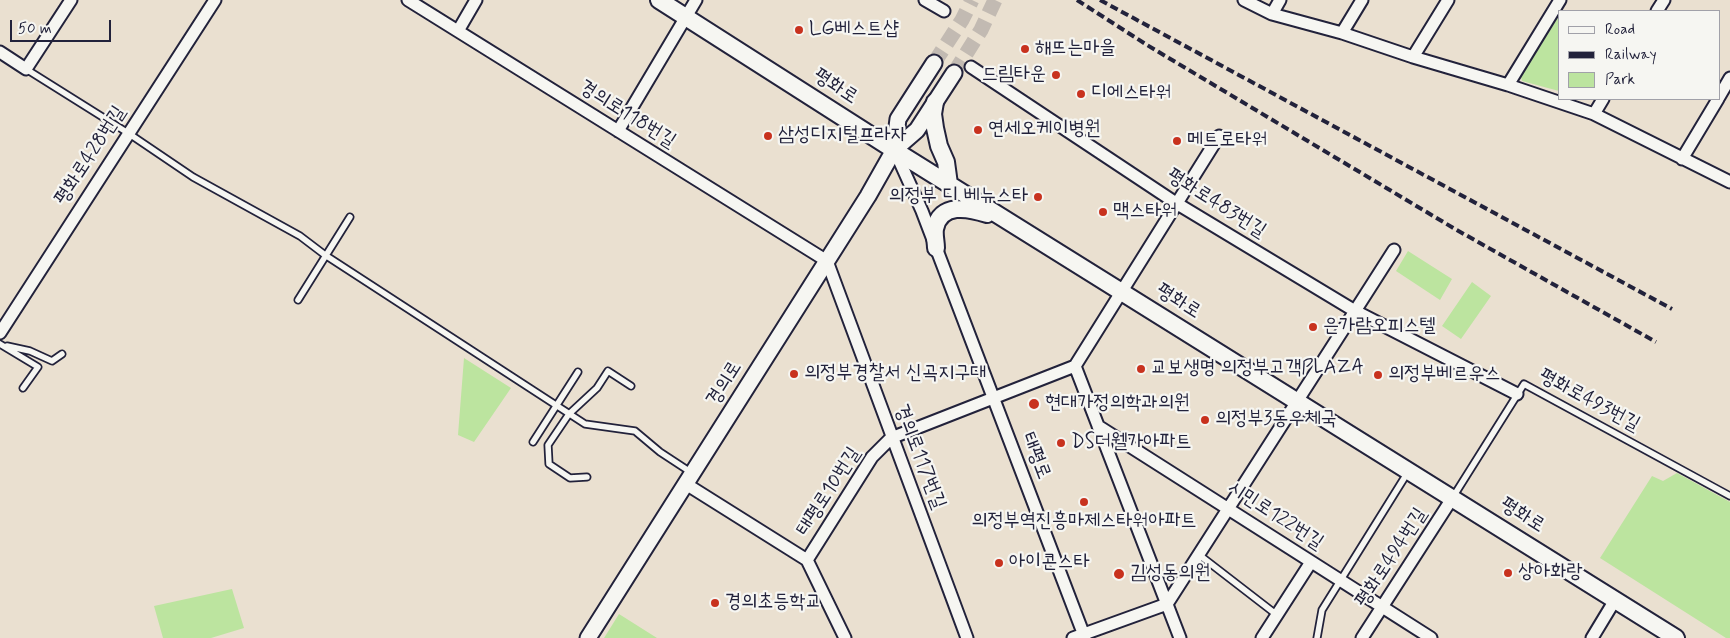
<!DOCTYPE html>
<meta charset="utf-8">
<style>
body{margin:0}
#map{position:relative;width:1730px;height:638px;overflow:hidden;background:#eae0d0;font-family:Mynerve,sans-serif}
canvas{display:block}
.legend{position:absolute;left:1558px;top:10px;width:162px;height:90px;box-sizing:border-box;background:#f6f6f2;border:1px solid #a1a1a9;margin:0;padding:6px 9px;list-style:none;font-size:15px;color:#22223b}
.legend li{display:flex;align-items:center;gap:10px;height:25px}
.legend b{width:25px;border:1px solid #a1a1a9}
.scale{position:absolute;left:10px;top:20px;width:101px;height:22px;box-sizing:border-box;border:2px solid #22223b;border-top:0;padding-left:6px;font-size:15px;line-height:18px;white-space:nowrap;color:#22223b;-webkit-text-stroke:4px #f6f6f2;paint-order:stroke}
</style>
<div id="map">
<canvas width="1730" height="638"></canvas>
<ul class="legend">
<li><b style="height:6px;background:#f6f6f2"></b>Road</li>
<li><b style="height:6px;background:#22223b"></b>Railway</li>
<li><b style="height:14px;background:#bce49f"></b>Park</li>
</ul>
<div class="scale">50 m</div>
</div>
<script>
const ctx = document.querySelector('canvas').getContext('2d');
ctx.lineJoin = 'round';
function fillPath(path, color) { ctx.fillStyle = color; ctx.fill(path, 'evenodd'); }
function trace(path, color, width, dash) { ctx.strokeStyle = color; ctx.lineWidth = width; ctx.lineCap = dash ? 'butt' : 'round'; ctx.setLineDash(dash || []); ctx.stroke(path); }
function write(font, color, halo, rows, align = 'center') {
  ctx.font = font + ' Mynerve,"Poor Story",sans-serif'; ctx.lineWidth = 4.5; ctx.setLineDash([]); ctx.textBaseline = 'middle'; ctx.strokeStyle = halo; ctx.fillStyle = color; for (const [text, x, y, turn = 0] of rows) {
    ctx.save(); ctx.translate(x, y); ctx.rotate((+turn || 0) * Math.PI / 180); ctx.textAlign = isNaN(turn) ? turn : align; if (halo) ctx.strokeText(text, 0, 0); ctx.fillText(text, 0, 0); ctx.restore();
  }
}
fillPath(new Path2D(`
 M1559 16V91L1522 81 1521 77Z
 M1408 251 1452 279 1440 300 1396 271Z
 M1472 282 1491 296 1461 339 1442 326Z
 M464 358 511 388 474 442 458 435Z
 M1677 473 1730 502V638H1726L1600 558 1652 476 1663 481Z
 M232 589 244 628 211 638H163L154 606Z
 M619 614 657 638H604Z`), '#bce49f');
trace(new Path2D(`
 M934 63 962 20 972 0
 M954 73 981 30 995 0`), '#c2bab2', 15, [15, 8]);
const service = new Path2D(`
 M26 69 128 133 193 177 300 236 325 255 585 424 635 431 660 452 692 473
 M298 300 350 217
 M0 344 38 367 23 388
 M7 346 30 351 52 361 62 354
 M533 442 578 372
 M587 477 570 478 549 464 548 445 569 414 597 388 608 371 631 386
 M1453 497 1524 384 1730 496
 M1198 554 1277 615
 M1317 638 1322 610 1408 472`);
const minor = new Path2D(`
 M408 0 827 261 967 638
 M925 0 944 11
 M1244 0 1272 14 1342 33 1413 57 1508 85 1594 114 1730 182
 M1657 11 1664 0
 M1272 14 1280 0
 M458 31 476 0
 M1342 33 1362 0
 M0 52 26 69 71 0
 M1413 57 1448 0
 M971 67 1176 203 1355 311 1167 604 1073 638
 M1508 85 1560 0
 M1719 97 1730 78
 M1594 114 1603 99
 M618 131 696 0
 M895 151 922 211 1085 638
 M1682 159 1718 99
 M1394 250 1355 311 1517 394
 M0 333 215 0
 M1075 366 1180 638
 M1075 366 1219 136
 M1098 426 1431 638
 M686 484 807 560 845 638
 M807 560 872 457 891 438 1075 366
 M1262 638 1311 562
 M1362 638 1453 497
 M1592 638 1615 600`);
const tertiary = new Path2D(`
 M894 150 898 119 934 63
 M588 638 868 196 894 150 917 130 954 73`);
const secondary = new Path2D(`
 M659 0 894 150 1676 638
 M935 102 933 114 935 128 939 146 946 162 949 184
 M936 248C936 242 934 235 935 229 940 202 969 208 987 214`);
trace(service, '#22223b', 9);
trace(minor, '#22223b', 15);
trace(tertiary, '#22223b', 19);
trace(secondary, '#22223b', 20);
trace(service, '#f6f6f2', 5.5);
trace(minor, '#f6f6f2', 11);
trace(tertiary, '#f6f6f2', 15);
trace(secondary, '#f6f6f2', 16);
trace(new Path2D(`
 M1077 0 1147 45 1455 229 1656 342
 M1100 0 1672 309`), '#22223b', 4, [8, 4]);
for (const [x, y, r, color] of [
 [799,30,5,"#c8321e"],
 [1025,49,5,"#c8321e"],
 [1056,75,5,"#c8321e"],
 [1081,94,5,"#c8321e"],
 [978,130,5,"#c8321e"],
 [768,136,5,"#c8321e"],
 [1177,141,5,"#c8321e"],
 [1038,197,5,"#c8321e"],
 [1103,212,5,"#c8321e"],
 [1313,327,5,"#c8321e"],
 [1141,369,5,"#c8321e"],
 [794,374,5,"#c8321e"],
 [1378,375,5,"#c8321e"],
 [1034,404,6,"#c8321e"],
 [1205,420,5,"#c8321e"],
 [1061,443,5,"#c8321e"],
 [1084,502,5,"#c8321e"],
 [999,563,5,"#c8321e"],
 [1508,573,5,"#c8321e"],
 [1119,574,6,"#c8321e"],
 [715,603,5,"#c8321e"]
]) { const dot = new Path2D(); dot.arc(x, y, r, 0, 2 * Math.PI); ctx.fillStyle = color; ctx.fill(dot); trace(dot, '#f6f6f2', 2); }
write('20px', '#22223b', '#f6f6f2', [
 ["LG베스트샵",809,30],
 ["해뜨는마을",1035,49],
 ["드림타운",1046,75,"right"],
 ["디에스타워",1091,94],
 ["연세오케이병원",988,130],
 ["삼성디지털프라자",778,136],
 ["메트로타워",1187,141],
 ["의정부 디 베뉴스타",1028,197,"right"],
 ["맥스타워",1113,212],
 ["은가람오피스텔",1323,327],
 ["교보생명 의정부고객PLAZA",1151,369],
 ["의정부경찰서 신곡지구대",804,374],
 ["의정부베르우스",1388,375],
 ["현대가정의학과의원",1045,404],
 ["의정부3동우체국",1215,420],
 ["DS더웰가아파트",1071,443],
 ["의정부역진흥마제스타워아파트",1084,522,"center"],
 ["아이콘스타",1009,563],
 ["상아화랑",1518,573],
 ["김성동의원",1130,574],
 ["경의초등학교",725,603]
], 'left');
write('20px', '#22223b', '#f6f6f2', [
 ["평화로",835,87,33],
 ["경의로118번길",627,115,32],
 ["평화로428번길",91,156,-57],
 ["평화로483번길",1216,204,32],
 ["평화로",1178,302,32],
 ["경의로",725,384,-58],
 ["평화로493번길",1589,401,28],
 ["태평로",1035,456,69],
 ["경의로117번길",919,457,69],
 ["태평로10번길",829,492,-57],
 ["시민로122번길",1275,516,33],
 ["평화로",1522,516,32],
 ["평화로494번길",1392,558,-57]
]);
</script>
